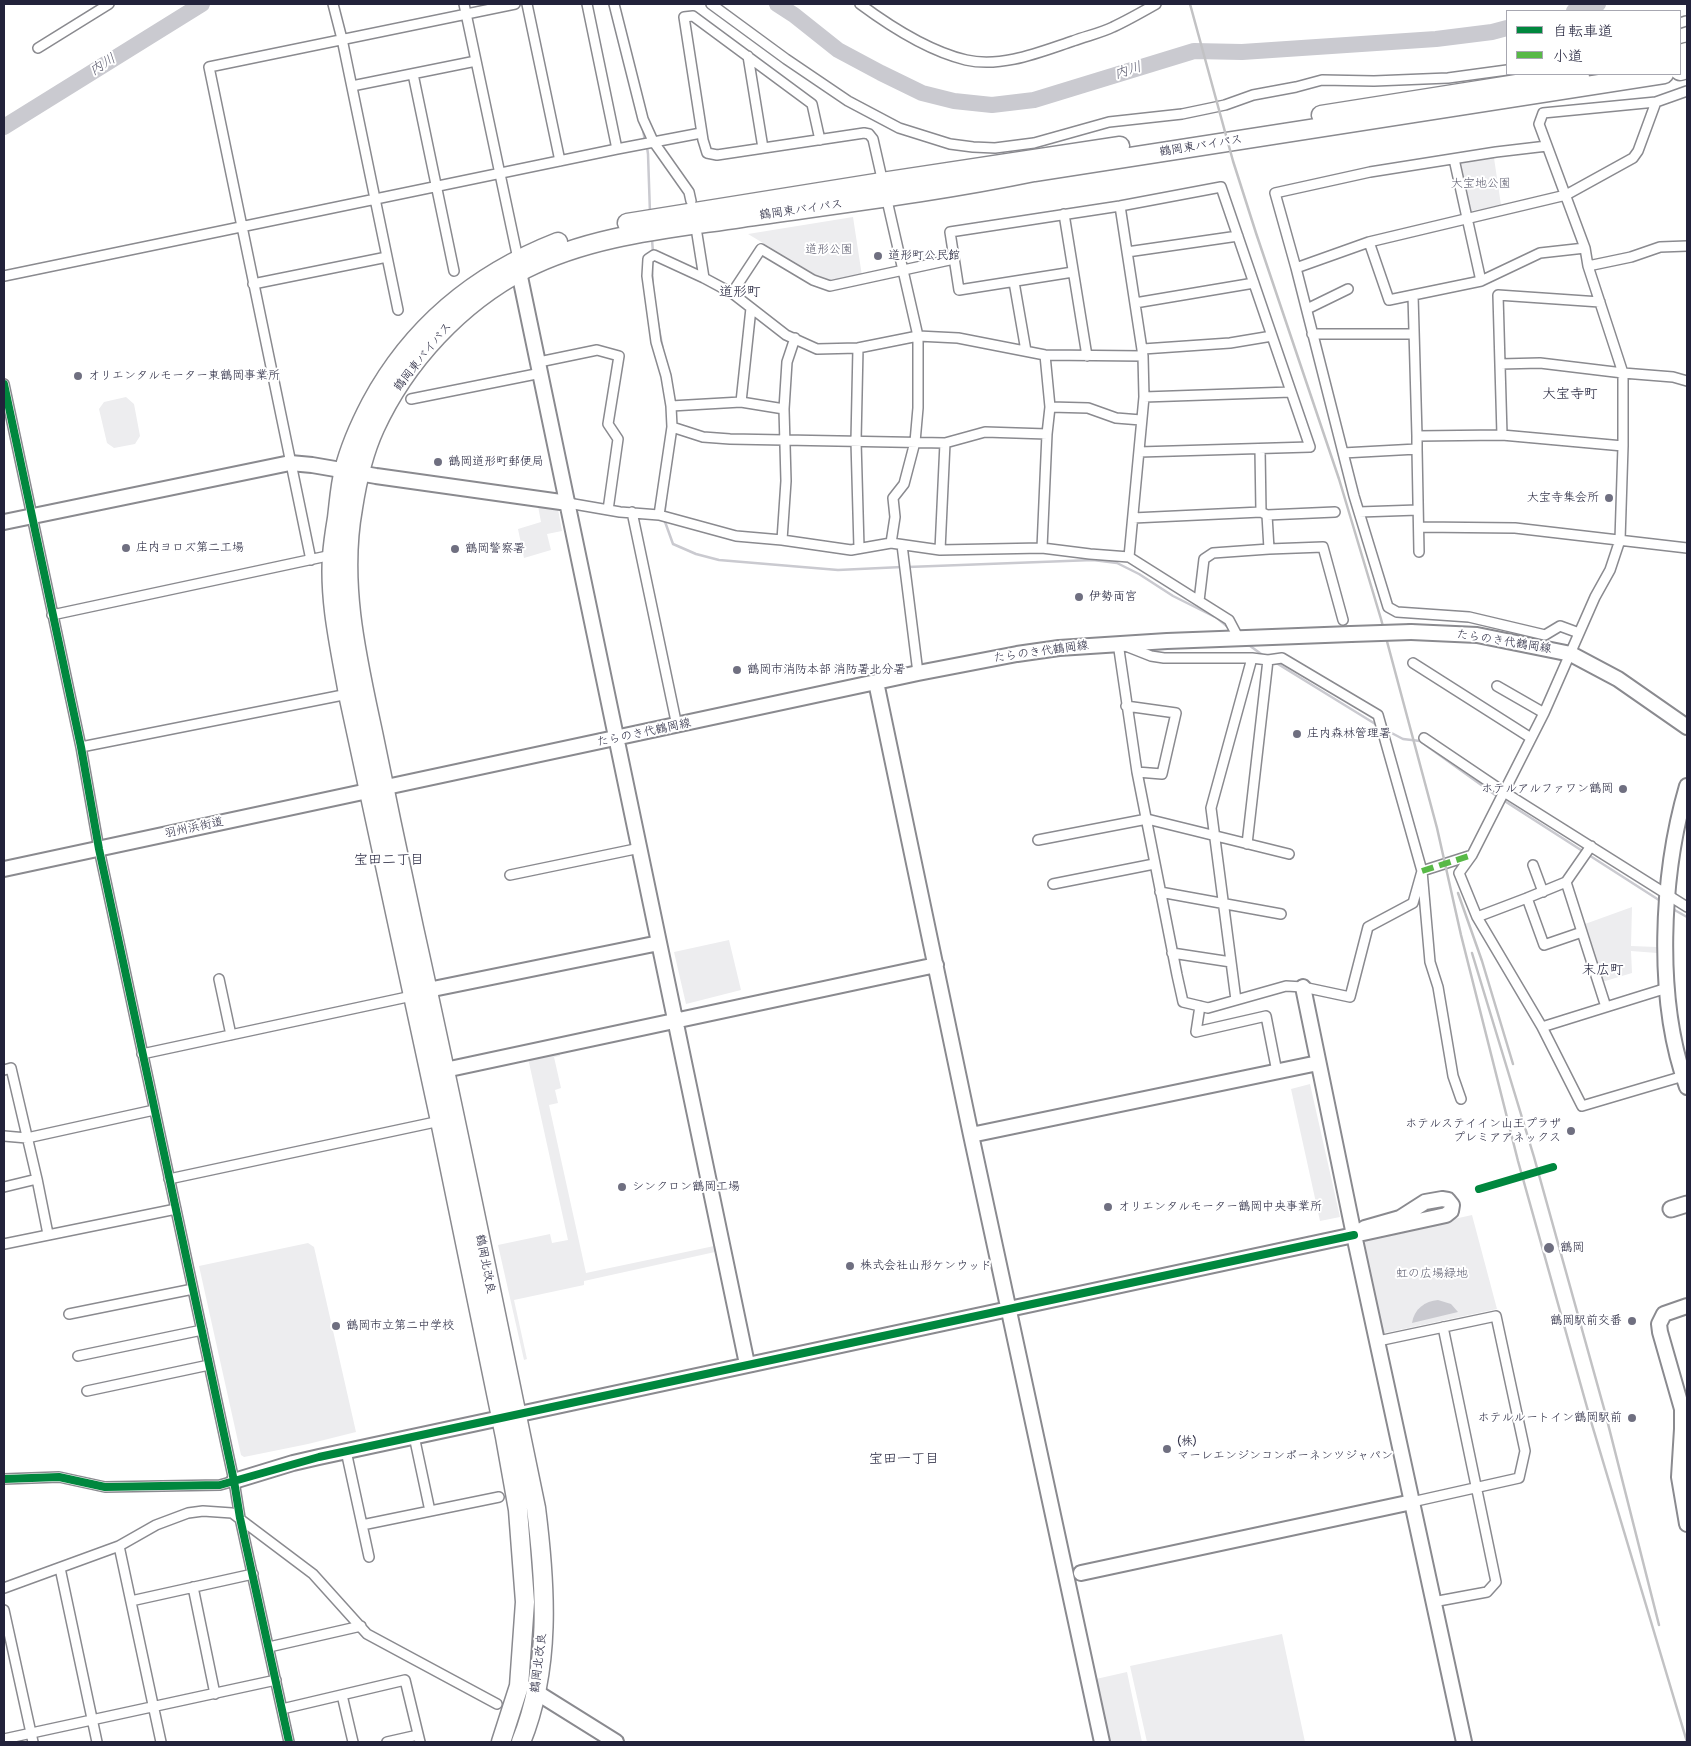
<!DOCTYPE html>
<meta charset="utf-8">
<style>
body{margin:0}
#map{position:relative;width:1691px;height:1746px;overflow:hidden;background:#fff;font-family:Pangolin,"Klee One",sans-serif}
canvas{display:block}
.frame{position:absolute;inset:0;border:5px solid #22223b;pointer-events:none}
.legend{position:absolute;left:1506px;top:10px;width:175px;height:65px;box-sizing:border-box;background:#fff;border:1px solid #a7a7b1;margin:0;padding:6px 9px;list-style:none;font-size:15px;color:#22223b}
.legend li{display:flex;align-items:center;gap:10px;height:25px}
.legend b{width:25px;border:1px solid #a7a7b1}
</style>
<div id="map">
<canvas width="1691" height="1746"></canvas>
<div class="frame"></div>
<ul class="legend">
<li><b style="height:6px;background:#00873e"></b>自転車道</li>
<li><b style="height:6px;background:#58b947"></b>小道</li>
</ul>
</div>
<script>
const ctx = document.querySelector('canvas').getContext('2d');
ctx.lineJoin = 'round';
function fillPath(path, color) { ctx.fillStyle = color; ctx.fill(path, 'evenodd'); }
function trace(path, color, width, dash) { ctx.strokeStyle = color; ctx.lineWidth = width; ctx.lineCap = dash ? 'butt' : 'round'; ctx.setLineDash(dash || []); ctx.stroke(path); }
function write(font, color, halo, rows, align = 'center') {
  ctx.font = font + ' Pangolin,"Klee One",sans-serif'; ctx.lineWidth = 4; ctx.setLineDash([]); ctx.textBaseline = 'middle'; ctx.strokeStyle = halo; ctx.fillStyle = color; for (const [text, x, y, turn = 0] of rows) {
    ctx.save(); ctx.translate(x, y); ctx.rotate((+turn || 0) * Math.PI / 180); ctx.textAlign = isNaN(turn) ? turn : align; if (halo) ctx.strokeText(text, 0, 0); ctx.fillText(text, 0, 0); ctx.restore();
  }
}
fillPath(new Path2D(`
 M1494 158 1501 205 1471 211 1460 163Z
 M853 217 862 276 832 281 818 276 748 234Z
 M126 397 134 404 140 436 135 444 114 448 107 443 99 409 104 402Z
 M538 506 558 509 562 531 547 534 551 550 524 558 518 529 541 522Z
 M1632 907 1631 946 1657 947V953L1631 951 1632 973 1602 982 1585 924Z
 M729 940 741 990 686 1004 674 952Z
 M559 1052 560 1056 554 1057 561 1088 555 1090 558 1103 549 1105 586 1273 714 1246 715 1252 584 1281V1285L514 1300 527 1359 524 1360 498 1245 550 1234 552 1243 568 1240 528 1058Z
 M1310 1084 1340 1217 1320 1221 1291 1089Z
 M1472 1215 1497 1309 1380 1334 1360 1240Z
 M308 1243 314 1247 356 1432 308 1444 244 1457 241 1455 199 1266Z
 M1282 1634 1305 1742H1147L1130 1666Z
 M1127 1672 1142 1742H1109L1096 1679Z`), '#ededef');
fillPath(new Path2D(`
 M1438 1300 1451 1304 1458 1312 1412 1323C1414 1309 1425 1301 1438 1300Z`), '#cacad0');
trace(new Path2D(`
 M642 125 645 141
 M647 147 648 154 650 213
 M652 239 653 253
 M653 259 652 266 653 291
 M657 318 663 350
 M666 498 664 519 673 544 696 554 719 560 838 570 902 567
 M908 567 1093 560 1117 563 1139 574 1173 596 1217 618 1229 628
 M1246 643 1264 656
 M1273 661 1377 725
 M1384 729 1403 739 1420 741 1498 797
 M1503 800 1662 902
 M1671 908 1687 917`), '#cacad0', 2.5);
trace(new Path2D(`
 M777 4 794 15 838 50 881 73 922 93 954 101 992 105 1034 100 1194 51 1242 52 1436 39 1492 32 1507 28
 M1574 11 1598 4
 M4 127 202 4`), '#cacad0', 16);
const street = new Path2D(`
 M333 4 342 39 398 310
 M464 4 518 259
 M527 4 560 161
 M587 4 617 149
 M614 4 643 119 653 141 689 192 691 201
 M711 4 786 59 848 101 899 128 950 144 973 147 995 148 1034 143 1109 122 1182 114 1206 109 1225 105 1253 95 1296 87 1322 80 1374 81 1448 78 1507 70
 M860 4C891 27 928 51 966 60 1002 68 1040 52 1073 41 1086 36 1101 33 1113 27 1128 20 1142 12 1156 4
 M1680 23 1686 21
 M38 48 109 4
 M748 56 763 148
 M413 74 454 271
 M352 86 476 61
 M820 140 812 104 693 16 684 17 703 140 707 153 717 155 864 133 869 134 873 139 883 183
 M1547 146 1496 152 1370 172 1275 193 1296 268 1354 496 1388 607 1397 612 1469 617 1545 635 1560 626 1579 633
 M1454 159 1481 281
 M886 196 918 336V408L915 442 904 484 893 498 895 517 891 543
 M1120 206 1143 356 1144 397 1129 557
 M1064 214 1087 356
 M697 234 704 278
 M1369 242 1389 300 1481 281 1540 253 1585 248
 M1127 252 1238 236
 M1588 266 1631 257 1660 247 1687 246
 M1296 268 1369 242 1566 195 1633 158 1638 151 1656 102
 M1073 272 959 290 950 232 1120 206 1221 187 1310 447 1139 452
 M4 276 617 149 701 133
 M1014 282 1026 351
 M253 284 387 257
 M732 293 761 249 813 280 830 286 954 259
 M1413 295 1417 436
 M1135 303 1254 283
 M1307 309 1348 289
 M1312 334H1414
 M858 348 856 441 859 548
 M1143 349 1230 343 1272 336
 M1045 355 1050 407 1047 434
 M539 362 597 350 619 356 608 424 618 439 608 510
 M1500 364 1540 363 1623 373 1673 377 1687 381
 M4 384 81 747 99 849 234 1481 240 1518 289 1742
 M1144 397 1291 392
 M411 399 541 373
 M741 402 751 308
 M671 406 741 402 784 409
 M1050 407 1088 408 1116 418 1141 420
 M672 427 703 437 730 439 784 440 945 443 985 432 1047 434 1042 548
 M1502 435 1498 295 1600 302
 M1417 449 1419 552
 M1343 453 1417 449V436L1502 435 1623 446
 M568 503 620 512 659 515 736 536 782 540 851 550 891 543 940 550 1042 548 1090 554 1129 557 1229 620 1239 639
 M632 512 677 726
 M1359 512 1418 510
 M659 515 672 427 671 406 666 376 656 342 647 276 648 259 654 255 704 278 732 293 786 335 817 349 858 348 918 336 958 338 1045 355 1143 356
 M1267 515 1335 512
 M1133 518 1261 512
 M1419 527 1515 528 1687 548
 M782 540 786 481 784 409 787 362 795 338
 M902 545 918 673
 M1269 549 1323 547 1343 620
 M940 550 945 443
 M311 560 209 67 515 4
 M1199 601 1204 559 1213 553 1269 549 1267 515 1261 512 1260 449
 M52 615 332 555
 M1413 663 1531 738
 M1497 686 1544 713
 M1126 706 1176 713 1162 774 1137 772
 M1424 738 1504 792 1687 907
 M81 747 348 694
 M1038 840 1147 819 1289 854
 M1247 844 1268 660
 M1533 865 1543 892
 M510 875 640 848
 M1566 882 1606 1007
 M1053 884 1154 864
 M1160 892 1281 914
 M1527 898 1544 945 1582 932
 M1477 917 1527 898 1566 882 1591 846
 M1172 953 1231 962
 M219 979 231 1035
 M1236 1000 1211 808 1252 658
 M1200 1006 1196 1032 1266 1016 1277 1072
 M1542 1027 1667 988
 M142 1054 412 996
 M4 1070 11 1068 37 1179 48 1234
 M1687 1075 1582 1106 1542 1027 1477 917 1459 873 1472 855 1544 713 1595 597 1610 570 1620 540 1623 446V373L1588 266 1585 248 1539 124 1543 113 1656 102 1687 91
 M1461 1099 1453 1076 1438 987 1430 962 1422 871 1378 715 1282 658 1268 660 1252 658H1164L1151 656 1118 643 1137 772 1177 975 1183 1002 1208 1008 1286 986 1303 987 1350 997 1368 927 1413 903 1422 871 1472 855
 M4 1136 27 1138 154 1110
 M169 1179 440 1121
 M4 1187 37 1179
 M4 1244 176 1209
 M69 1314 193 1289
 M1378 1341 1496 1316 1525 1451 1519 1478 1412 1502
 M78 1356 202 1330
 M87 1391 209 1365
 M414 1436 430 1511
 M346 1451 369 1557
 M4 1479 59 1477 105 1487 220 1485 234 1481
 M362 1525 499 1497
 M119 1546 161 1742
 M60 1568 97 1742
 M193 1587 215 1694
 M4 1588 119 1546 156 1525 188 1513 203 1511 232 1513 313 1574 367 1634 497 1704
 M131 1601 253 1574
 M1433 1602 1487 1592 1496 1582 1443 1327
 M4 1610 33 1742
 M269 1647 361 1626
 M342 1695 353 1742
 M282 1709 405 1680 420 1742
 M4 1739 276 1680
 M387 1742 418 1735`);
const secondary = new Path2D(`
 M519 272 747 1364
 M4 522 290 463 312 465 376 476 568 503
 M1411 632 1477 635 1571 654 1618 679 1687 727
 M876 682 971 1135 1102 1742
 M1687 786C1661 875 1655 1000 1687 1087
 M4 869 918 673 1017 654 1059 648 1167 641 1351 634
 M1303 987 1354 1235 1464 1742
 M428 990 659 943
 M445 1070 936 965
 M971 1135 1318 1063
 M1442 1199 1448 1200 1452 1205 1451 1211 1446 1215 1354 1235 1365 1228 1400 1218 1425 1202Z
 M1687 1306 1664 1314 1659 1324 1660 1332 1682 1409V1429L1679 1477 1687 1524
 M234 1481 293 1463 319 1457 1354 1235
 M1081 1573 1412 1502
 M536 1692 616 1742`);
const primary = new Path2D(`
 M1671 1209 1687 1204`);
const highway = new Path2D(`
 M1680 54 1687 52
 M1680 71 1687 69
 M1321 115 1580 74
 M627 223 882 182 1120 146
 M501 1742 519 1686 525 1602 518 1510 505 1437 440 1121 348 694C340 648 329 602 332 556 333 543 335 530 337 518 339 502 340 485 344 470 350 446 360 424 371 403 413 325 476 274 558 242
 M521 1742C551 1668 546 1587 536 1508 496 1315 457 1121 414 928 400 864 387 801 374 737 358 662 339 585 353 508 357 482 364 452 375 428 406 361 460 303 525 269 592 235 668 229 741 218 838 204 937 192 1034 172L1664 74`);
trace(street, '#8a8a8f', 12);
trace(secondary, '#8a8a8f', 18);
trace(primary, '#8a8a8f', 19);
trace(highway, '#8a8a8f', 21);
trace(street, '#fff', 9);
trace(secondary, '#fff', 14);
trace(primary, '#fff', 15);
trace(highway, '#fff', 18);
trace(new Path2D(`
 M1190 4 1233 161 1256 233 1339 479 1381 619 1437 828 1461 935 1518 1161 1590 1418 1687 1742
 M1458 893 1482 961 1513 1064
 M1472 953 1534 1157 1605 1412 1659 1625`), '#c2c2c4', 2.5);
const secondaryBridge = new Path2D(`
 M1351 634 1411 632`);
trace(secondaryBridge, '#8a8a8f', 18, []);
trace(secondaryBridge, '#fff', 14);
trace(new Path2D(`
 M1422 871 1472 855`), '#58b947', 6, [12, 6]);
trace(new Path2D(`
 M4 384 81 747 99 849 234 1481 240 1518 289 1742
 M1479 1189 1553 1167
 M4 1479 59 1477 105 1487 220 1485 319 1457 1354 1235`), '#00873e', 8);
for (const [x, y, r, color] of [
 [878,256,5,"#6f6f80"],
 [78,376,5,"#6f6f80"],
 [438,462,5,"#6f6f80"],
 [1609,498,5,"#6f6f80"],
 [126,548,5,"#6f6f80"],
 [455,549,5,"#6f6f80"],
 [1079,597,5,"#6f6f80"],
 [737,670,5,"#6f6f80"],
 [1297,734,5,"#6f6f80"],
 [1623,789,5,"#6f6f80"],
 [1571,1131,5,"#6f6f80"],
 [622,1187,5,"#6f6f80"],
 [1108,1207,5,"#6f6f80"],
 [1549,1248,6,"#6f6f80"],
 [850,1266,5,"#6f6f80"],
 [1632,1321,5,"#6f6f80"],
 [336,1326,5,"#6f6f80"],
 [1632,1418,5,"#6f6f80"],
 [1167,1449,5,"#6f6f80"]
]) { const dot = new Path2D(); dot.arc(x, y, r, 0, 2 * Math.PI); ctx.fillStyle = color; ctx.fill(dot); trace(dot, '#fff', 2); }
write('12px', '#22223b', '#fff', [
 ["鶴岡東バイパス",1201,146,-9],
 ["鶴岡東バイパス",801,210,-8],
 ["鶴岡東バイパス",423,357,-51],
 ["たらのき代鶴岡線",1504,642,9],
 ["たらのき代鶴岡線",1041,652,-8],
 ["たらのき代鶴岡線",644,733,-12],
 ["羽州浜街道",194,828,-12],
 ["鶴岡北改良",485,1264,79],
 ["鶴岡北改良",539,1663,-83]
]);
write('12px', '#5b5b6d', '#fff', [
 ["大宝地公園",1481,184],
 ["道形公園",829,250],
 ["虹の広場緑地",1432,1274]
]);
write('12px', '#22223b', '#fff', [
 ["道形町公民館",888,256],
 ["オリエンタルモーター東鶴岡事業所",88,376],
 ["鶴岡道形町郵便局",448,462],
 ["大宝寺集会所",1599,498,"right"],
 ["庄内ヨロズ第二工場",136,548],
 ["鶴岡警察署",465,549],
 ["伊勢両宮",1089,597],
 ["鶴岡市消防本部 消防署北分署",747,670],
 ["庄内森林管理署",1307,734],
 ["ホテルアルファワン鶴岡",1613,789,"right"],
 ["ホテルステイイン山王プラザ",1561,1124,"right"],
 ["プレミアアネックス",1561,1138,"right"],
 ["シンクロン鶴岡工場",632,1187],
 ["オリエンタルモーター鶴岡中央事業所",1118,1207],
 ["鶴岡",1560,1248],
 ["株式会社山形ケンウッド",860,1266],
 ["鶴岡駅前交番",1622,1321,"right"],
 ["鶴岡市立第二中学校",346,1326],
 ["ホテルルートイン鶴岡駅前",1622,1418,"right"],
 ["(株)",1177,1442],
 ["マーレエンジンコンポーネンツジャパン",1177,1456]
], 'left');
write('italic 14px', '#5c5c6f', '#fff', [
 ["内川",103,65,-32],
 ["内川",1128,71,-17]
]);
write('14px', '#22223b', '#fff', [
 ["道形町",740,292],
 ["大宝寺町",1570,394],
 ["宝田二丁目",389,860],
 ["末広町",1603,970],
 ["宝田一丁目",904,1459]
]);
</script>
